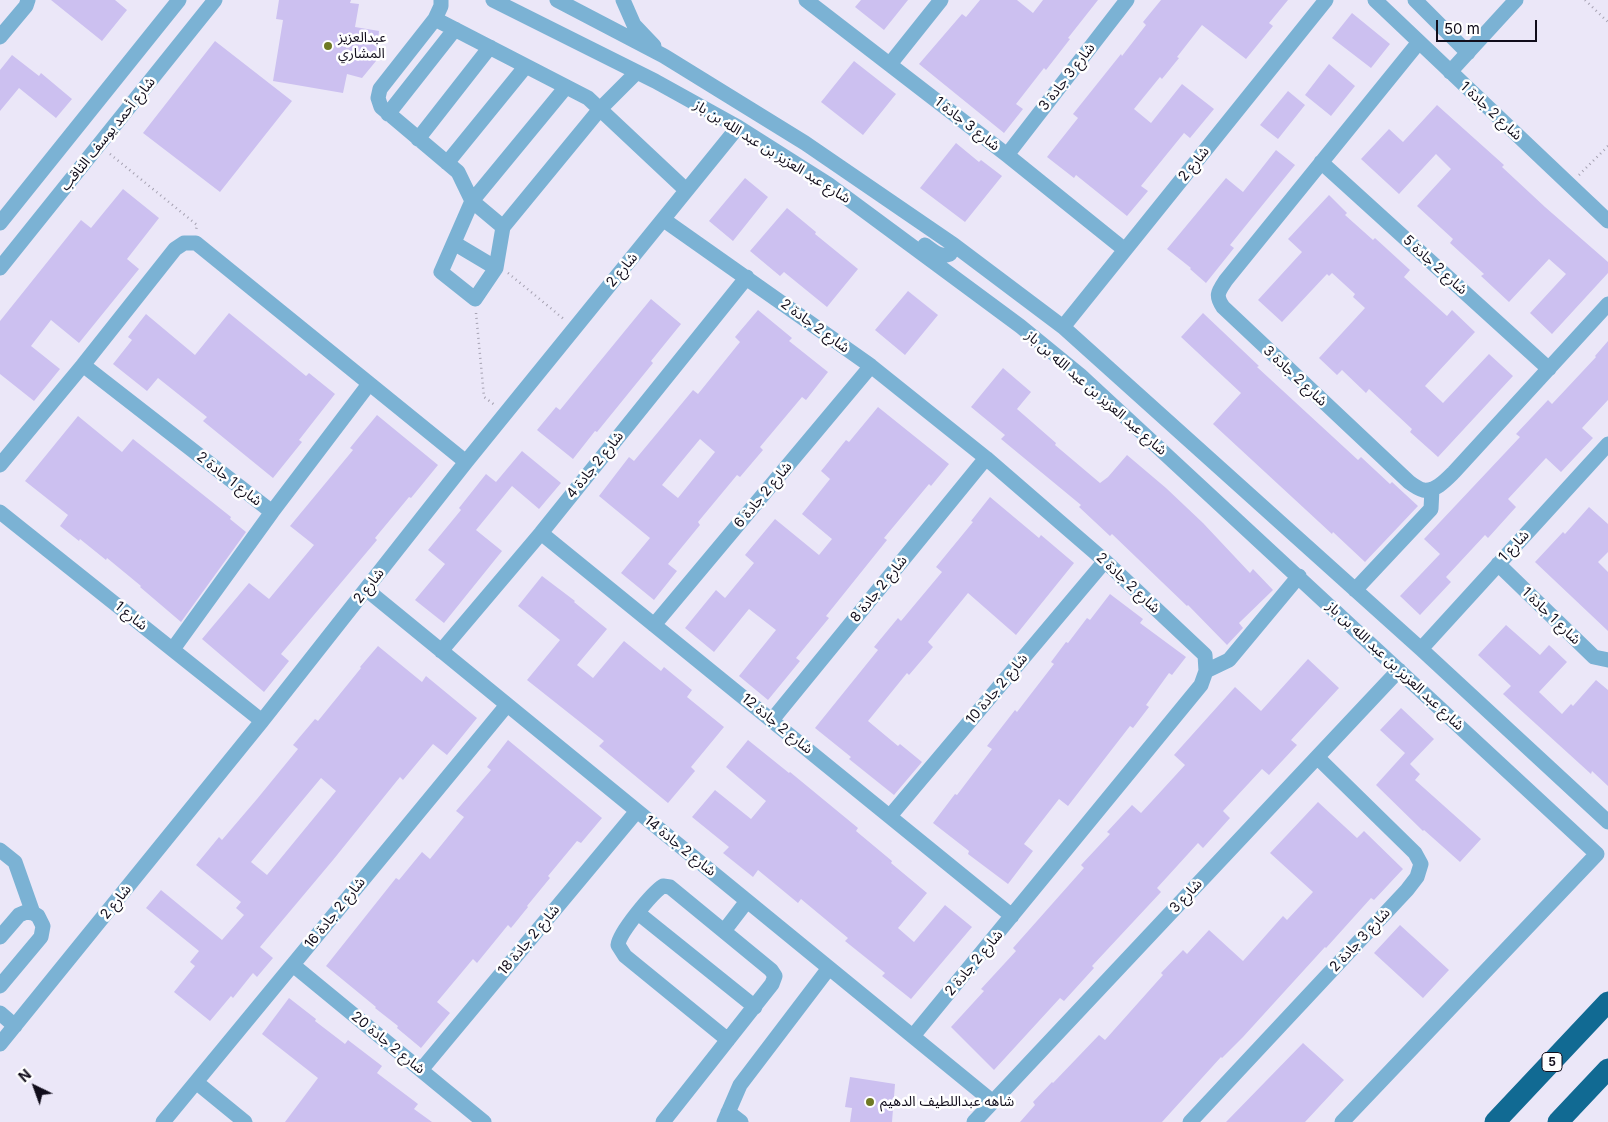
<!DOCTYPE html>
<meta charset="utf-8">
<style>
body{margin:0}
#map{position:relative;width:1608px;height:1122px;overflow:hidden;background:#ebe7f8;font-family:Inter,sans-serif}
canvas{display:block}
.north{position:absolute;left:10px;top:1062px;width:50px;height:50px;-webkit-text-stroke:4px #fff;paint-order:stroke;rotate:318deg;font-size:14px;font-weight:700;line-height:20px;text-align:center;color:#110d1b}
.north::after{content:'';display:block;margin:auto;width:18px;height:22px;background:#110d1b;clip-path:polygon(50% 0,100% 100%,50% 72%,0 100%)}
.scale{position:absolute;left:1436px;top:20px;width:101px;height:22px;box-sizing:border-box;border:2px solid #110d1b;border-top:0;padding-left:6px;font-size:15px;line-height:18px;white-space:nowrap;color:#110d1b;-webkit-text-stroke:4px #fff;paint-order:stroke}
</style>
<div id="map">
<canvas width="1608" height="1122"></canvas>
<div class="north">N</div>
<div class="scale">50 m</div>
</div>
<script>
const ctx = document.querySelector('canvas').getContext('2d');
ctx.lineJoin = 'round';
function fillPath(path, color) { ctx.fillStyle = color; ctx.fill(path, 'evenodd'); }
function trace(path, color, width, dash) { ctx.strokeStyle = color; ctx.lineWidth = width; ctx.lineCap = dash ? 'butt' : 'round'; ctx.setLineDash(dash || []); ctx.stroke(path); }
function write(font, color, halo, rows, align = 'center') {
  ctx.font = font + ' Inter,"Noto Sans Arabic",sans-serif'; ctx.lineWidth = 5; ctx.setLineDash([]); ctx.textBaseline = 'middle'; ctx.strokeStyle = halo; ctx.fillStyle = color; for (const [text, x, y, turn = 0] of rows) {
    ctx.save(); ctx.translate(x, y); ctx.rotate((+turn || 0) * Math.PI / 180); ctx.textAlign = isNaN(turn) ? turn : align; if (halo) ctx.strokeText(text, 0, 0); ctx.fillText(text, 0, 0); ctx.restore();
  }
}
fillPath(new Path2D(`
 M51 0H115L127 10 102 41Z
 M279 0H351L350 3 359 4 355 27 379 31 376 61 362 78 347 74 343 93 273 81 283 20 276 19Z
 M861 0H908L884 30 855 7Z
 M980 0H1017L1033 13 1043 0H1098L1068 38 1070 39 1046 70 1044 68 1016 104 1023 109 1004 133 919 64 962 14 966 17Z
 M1161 0H1288L1269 23 1273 26 1246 59 1202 25 1177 57 1179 58 1162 79 1160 77 1134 109 1151 123 1182 84 1214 109 1190 138 1184 133 1141 186 1148 191 1127 216 1076 175 1074 178 1047 157 1078 118 1073 114 1121 54 1122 56 1146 25 1143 22Z
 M1352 13 1390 44 1371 68 1332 38Z
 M215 41 292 101 220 192 143 133Z
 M12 55 39 76 41 73 72 99 56 118 19 88 0 111V70Z
 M854 61 896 94 863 135 821 102Z
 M1329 64 1355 86 1331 116 1305 95Z
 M1288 91 1305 105 1278 139 1260 125Z
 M1437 105 1504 165 1502 167 1545 207 1608 262V273L1552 334 1530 313 1566 274 1549 259 1509 302 1481 276 1484 274 1450 243 1453 239 1417 206 1451 169 1436 154 1399 194 1361 159 1389 129 1403 142Z
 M956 143 979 162 981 160 1002 176 965 222 920 188Z
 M1276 150 1295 165 1230 245 1234 248 1206 283 1190 269 1191 268 1167 249 1226 178 1243 192Z
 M745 178 768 197 733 241 709 221Z
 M123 189 159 218 127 259 139 269 79 343 51 320 31 346 60 369 34 401 0 374V321L81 220 91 228Z
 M1329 195 1347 213 1345 215 1373 240 1375 238 1410 270 1404 277 1447 316 1452 310 1475 332 1425 386 1443 403 1489 354 1513 376 1438 457 1410 432 1412 429 1369 389 1366 393 1342 370 1337 375 1319 358 1365 308 1353 297 1355 294 1332 273 1329 276 1327 274 1282 322 1258 300 1302 252 1288 239Z
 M787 208 816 232 815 234 858 269 827 307 784 272 780 276 750 251Z
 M908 291 938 315 905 355 875 330Z
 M651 299 681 324 651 361 653 363 597 432 595 431 573 459 537 430 556 407 560 410Z
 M758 310 792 338 789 341 828 372 806 400 802 397 760 447 763 450 740 477 737 475 698 522 700 525 668 564 677 571 654 600 621 573 650 538 599 496 629 457 634 461 693 390 698 394 740 342 735 337ZM700 439 715 452 678 498 662 485Z
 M229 313 306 376 309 373 335 394 299 440 302 442 273 478 203 421 207 417 158 378 147 391 113 364 132 340 128 337 146 314 195 355Z
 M1203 313 1259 366 1257 367 1358 460 1361 457 1390 484 1392 482 1418 506 1365 562 1333 532 1332 534 1213 424 1241 393 1181 337Z
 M1608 341V400L1582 428 1593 438 1561 472 1546 458 1508 499 1516 507 1488 538 1485 535 1446 577 1451 582 1420 615 1400 596 1440 554 1424 539 1520 437 1516 434 1548 400 1552 404 1596 357 1595 356Z
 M1003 368 1031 392 1017 409 1056 443 1055 445 1100 483 1108 477 1127 455 1166 488 1203 523 1250 573 1253 569 1273 590 1239 623 1243 628 1227 645 1188 605 1187 606 1112 534 1110 536 1079 507 1081 505 1001 439 1005 435 971 407Z
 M878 407 949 464 931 486 929 484 884 538 887 540 826 616 829 618 796 658 800 661 768 700 739 676 776 630 749 609 714 652 685 628 716 590 725 598 754 563 745 555 775 519 819 555 832 539 802 514 830 479 821 471 846 440 849 442Z
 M377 415 438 465 411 498 409 497 375 538 377 540 281 654 289 661 264 692 202 639 249 583 269 599 314 545 290 526 353 450 350 448Z
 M78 416 122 452 133 439 231 517 230 519 246 532 181 622 140 587 141 586 107 558 106 560 80 539 79 541 60 526 68 515 25 481Z
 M522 451 561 483 539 509 512 486 476 530 502 551 444 623 415 600 445 564 428 550 461 510 459 508 486 474 496 482Z
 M990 497 1039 538 1041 535 1074 563 1016 635 968 593 928 642 933 647 909 675 907 673 868 721 898 746 900 744 922 762 894 795 849 759 851 757 815 728 878 650 874 647 898 618 901 621 942 572 936 567 973 522 971 521Z
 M1589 507 1608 524V552L1598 562 1608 572V631L1535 562 1563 532 1565 534Z
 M542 576 575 601 574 602 607 629 577 665 593 678 624 641 661 671 664 667 692 690 687 697 724 727 691 767 695 771 668 803 599 746 604 741 527 680 560 640 518 606Z
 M1110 594 1143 619 1140 623 1186 657 1172 675 1169 673 1146 705 1149 707 1133 728 1130 726 1068 806 1059 799 1024 844 1033 851 1008 884 968 854 969 851 933 823 955 794 957 795 992 749 987 746 1015 710 1017 712 1054 664 1051 662 1066 642 1068 643 1087 618 1090 620Z
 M1506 625 1540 655 1549 645 1567 662 1539 692 1562 714 1571 704 1573 706 1596 680 1608 690V786L1592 771 1591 774 1503 694 1511 686 1478 655Z
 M378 646 422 682 426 676 477 718 447 755 433 744 403 780 400 777 333 860 260 947 273 958 257 977 253 973 233 998 231 996 210 1021 174 992 195 966 190 962 199 951 146 908 161 890 222 940 244 915 236 908 241 902 196 865 219 837 222 840 257 799 298 749 293 745 315 719 318 721 361 668 360 667ZM321 778 336 791 267 875 251 862Z
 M1308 659 1339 688 1291 740 1297 745 1269 775 1262 769 1223 811 1230 818 1203 848 1198 843 1157 888 1161 892 1092 966 1094 968 1064 1001 1060 998 994 1070 951 1027 984 991 981 989 1016 951 1013 948 1084 868 1081 865 1110 834 1107 832 1132 805 1141 813 1185 765 1174 755 1235 687 1261 711Z
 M1401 708 1434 739 1410 764 1420 774 1415 780 1481 839 1460 862 1424 830 1423 831 1376 785 1405 753 1380 730Z
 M508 740 602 818 581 843 577 841 548 876 550 878 527 906 528 907 511 928 508 925 477 963 473 959 437 1002 450 1013 421 1048 397 1028 398 1026 375 1008 376 1007 326 966 396 878 399 880 422 852 430 859 464 817 456 811 491 770 487 767Z
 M748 740 789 773 790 772 858 828 856 831 892 861 891 863 927 893 898 928 914 942 945 905 972 927 911 999 882 976 885 973 845 941 848 938 801 899 798 903 758 870 753 877 723 853 729 847 692 817 715 790 751 819 766 801 726 767Z
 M1318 802 1357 838 1364 831 1403 869 1374 900 1371 898 1326 948 1325 947 1243 1037 1222 1058 1221 1057 1162 1122H1020L1035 1105 1033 1102 1052 1082 1053 1083 1099 1035 1105 1040 1163 975 1161 973 1183 950 1187 954 1209 930 1243 961 1283 916 1287 920 1313 892 1270 853Z
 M1400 925 1449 970 1423 998 1374 953Z
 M289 998 316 1019 315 1021 345 1044 348 1040 382 1066 377 1073 418 1104 414 1109 432 1122H285L318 1078 262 1034Z
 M1303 1043 1344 1080 1305 1122H1226Z
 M850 1077 895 1084 892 1122H850L852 1108 845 1107Z`), '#ccc0f0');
trace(new Path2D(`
 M1585 0 1608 22
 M110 154 197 225 196 230
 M1579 175 1608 146
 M508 273 565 320
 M476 313 484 397 496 406`), '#a6a2b2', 2.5, [1, 4]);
trace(new Path2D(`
 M441 0V6L435 19 380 89 378 98 381 107 458 172 472 201 441 272 475 299 496 268 503 227 600 109 637 72
 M493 0 655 81 738 127 828 184 1020 326 1080 375 1597 854
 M557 0 664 56 805 143 954 245 1063 327 1421 649 1608 822
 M623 0 634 25 654 46
 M806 0 1007 155 1125 250
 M1375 0 1608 221
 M1415 0 1468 53
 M435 19 588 98 686 190
 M0 37 26 6 28 0
 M1419 42 1226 280C1218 292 1215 295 1223 307L1409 482C1413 485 1419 489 1423 490 1435 492 1446 480 1454 472L1608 304
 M890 64 941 0
 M1450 72 1516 0
 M388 114 455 29
 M418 139 490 47
 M1007 155 1127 0
 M1321 162 1549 369
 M447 163 526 66
 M664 220 871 366 986 458 1046 510 1105 561 1205 655 1206 671 1201 685 913 1036
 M0 223 179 0
 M503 227 472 201 566 87
 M454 243 496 268
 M925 245C933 251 940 258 950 254L954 245
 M0 268 215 0
 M1063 327 1326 0
 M83 365 272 512 369 384
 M0 465 83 365 175 249 184 243H196L466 462
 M0 512 262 721
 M541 533 1012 916
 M1498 564 1594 657 1608 660
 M367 590 993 1102
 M1355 590 1431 509 1432 489
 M654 625 871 366
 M173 649 272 512
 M1421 649 1608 444
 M441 651 541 533 747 277
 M1206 671 1229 660 1299 576
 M772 720 986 458
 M890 816 1105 561
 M0 850 15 862 33 913
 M638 913 755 1007
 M724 931 747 901
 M0 937 19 915 26 912 33 913 38 916 43 926 41 937 0 986
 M293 965 484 1122
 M0 1013 15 1026
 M0 1044 262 721 466 462 738 127
 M421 1070 637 811
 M196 1082 245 1122
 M728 1112 741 1122
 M163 1122 507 705
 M663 1122 772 984 775 976 771 970 670 887 663 886C652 893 619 933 618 945L625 956 728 1040
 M724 1122 740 1085 829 968
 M974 1122 1399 670
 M1190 1122 1407 890 1417 877 1421 864 1415 853 1317 757
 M1342 1122 1597 854`), '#7bb2d4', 15);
trace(new Path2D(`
 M1495 1122 1608 1002
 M1558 1122 1608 1069`), '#116a93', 21);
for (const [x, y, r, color] of [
 [328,46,5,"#6f7924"],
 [870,1102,5,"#6f7924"]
]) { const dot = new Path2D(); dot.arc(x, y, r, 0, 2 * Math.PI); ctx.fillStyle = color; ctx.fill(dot); trace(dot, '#fff', 2); }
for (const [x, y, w] of [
 [1552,1062,20]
]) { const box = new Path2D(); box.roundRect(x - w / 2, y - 9.5, w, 19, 4); ctx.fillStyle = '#fff'; ctx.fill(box); trace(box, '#110d1b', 1); }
write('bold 12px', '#110d1b', null, [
 ["5",1552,1062]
]);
write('14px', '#110d1b', '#fff', [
 ["عبدالعزيز",338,38],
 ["المشاري",338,54],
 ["شاهه عبداللطيف الدهيم",880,1102]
], 'left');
write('14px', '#110d1b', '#fff', [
 ["شارع 3 جادة 3",1067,77,-52],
 ["شارع 2 جادة 1",1491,111,43],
 ["شارع 3 جادة 1",967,124,38],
 ["شارع أحمد يوسف الثاقب",108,134,-51],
 ["شارع عبد العزيز بن عبد الله بن باز",772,152,32],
 ["شارع 2",1194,164,-51],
 ["شارع 2 جادة 5",1435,265,42],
 ["شارع 2",622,270,-50],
 ["شارع 2 جادة 2",815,326,36],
 ["شارع 2 جادة 3",1295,376,43],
 ["شارع عبد العزيز بن عبد الله بن باز",1096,393,41],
 ["شارع 2 جادة 4",595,465,-51],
 ["شارع 1 جادة 2",229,479,38],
 ["شارع 2 جادة 6",763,495,-50],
 ["شارع 1",1514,546,-47],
 ["شارع 2 جادة 2",1128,583,43],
 ["شارع 2",369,586,-52],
 ["شارع 2 جادة 8",879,589,-51],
 ["شارع 1",131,616,39],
 ["شارع 1 جادة 1",1551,616,44],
 ["شارع عبد العزيز بن عبد الله بن باز",1395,666,43],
 ["شارع 2 جادة 10",997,689,-50],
 ["شارع 2 جادة 12",777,724,39],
 ["شارع 2 جادة 14",680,846,39],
 ["شارع 3",1186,896,-47],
 ["شارع 2",116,902,-51],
 ["شارع 2 جادة 16",335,913,-51],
 ["شارع 2 جادة 18",529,940,-50],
 ["شارع 3 جادة 2",1360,940,-47],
 ["شارع 2 جادة 2",974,963,-50],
 ["شارع 2 جادة 20",388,1043,39]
]);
</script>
